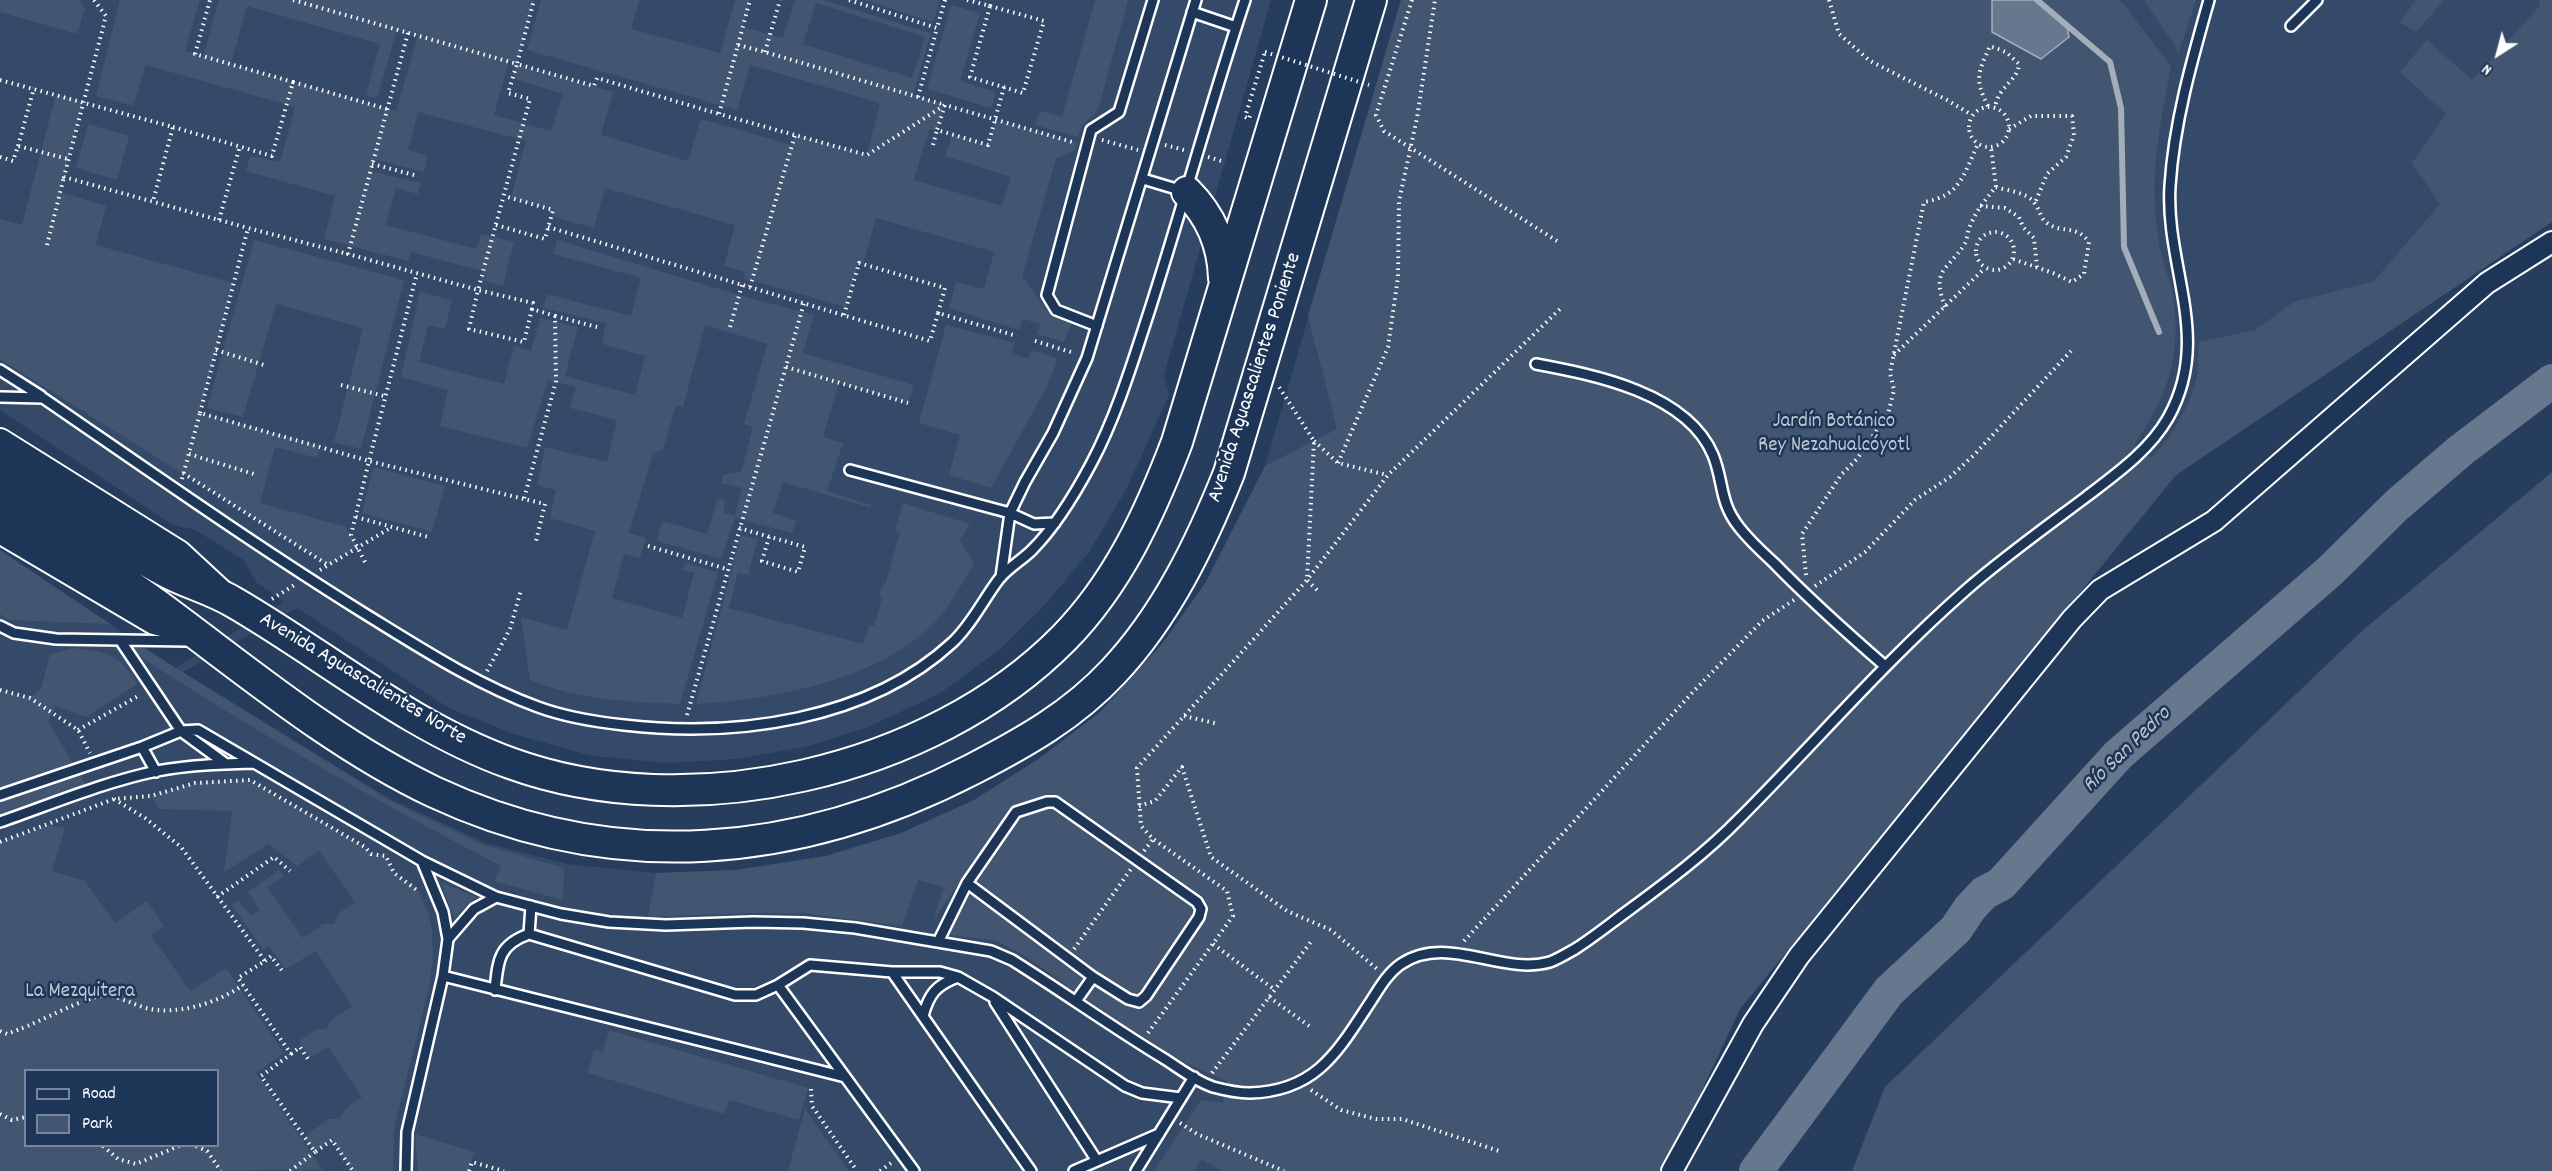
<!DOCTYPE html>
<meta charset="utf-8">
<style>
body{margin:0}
#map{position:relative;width:2552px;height:1171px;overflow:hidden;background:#263d5e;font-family:Dekko,sans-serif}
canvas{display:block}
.legend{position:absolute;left:24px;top:1069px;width:195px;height:78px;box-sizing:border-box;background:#1d3557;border:2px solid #77869a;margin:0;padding:8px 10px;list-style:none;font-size:18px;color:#fff}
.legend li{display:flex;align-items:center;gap:12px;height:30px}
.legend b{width:30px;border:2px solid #77869a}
.north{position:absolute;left:2468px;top:24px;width:60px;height:60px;-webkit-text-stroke:4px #1d3557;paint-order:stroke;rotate:216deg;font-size:16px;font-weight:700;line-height:24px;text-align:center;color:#fff}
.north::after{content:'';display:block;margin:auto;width:21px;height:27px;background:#fff;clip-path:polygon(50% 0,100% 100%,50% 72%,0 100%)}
</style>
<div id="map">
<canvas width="2552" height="1171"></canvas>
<ul class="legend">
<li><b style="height:8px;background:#1d3557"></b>Road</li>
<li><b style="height:16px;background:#425672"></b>Park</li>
</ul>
<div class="north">N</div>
</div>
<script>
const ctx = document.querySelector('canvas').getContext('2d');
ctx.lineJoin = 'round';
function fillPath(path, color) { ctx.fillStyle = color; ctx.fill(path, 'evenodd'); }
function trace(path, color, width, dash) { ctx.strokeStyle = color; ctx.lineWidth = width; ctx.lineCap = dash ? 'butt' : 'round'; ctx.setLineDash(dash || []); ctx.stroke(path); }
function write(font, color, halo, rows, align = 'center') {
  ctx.font = font + ' Dekko,sans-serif'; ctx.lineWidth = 5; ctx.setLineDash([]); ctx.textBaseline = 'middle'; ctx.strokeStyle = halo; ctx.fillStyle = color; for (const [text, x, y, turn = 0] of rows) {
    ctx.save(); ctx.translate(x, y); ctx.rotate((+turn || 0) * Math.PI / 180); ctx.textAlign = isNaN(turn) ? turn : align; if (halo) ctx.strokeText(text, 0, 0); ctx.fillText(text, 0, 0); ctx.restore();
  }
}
fillPath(new Path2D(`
 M0 0H1271L1164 375 1169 395 1127 488 1089 552 1043 607 999 650 939 694 866 728 805 747 736 759 668 763 592 756 514 734 449 708 297 608 183 672 390 799 486 843 567 864 656 873 736 870 826 856 901 833 974 800 1040 758 1099 713 1162 644 1206 582 1265 466 1401 0H2552V222L2176 475 1740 1009 1664 1171H0V550L176 668 284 602 256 582 244 560 195 530 171 524 0 410ZM26 1070H218V1146H26Z`), '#344a68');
fillPath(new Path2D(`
 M0 0H80L85 8 77 34 0 12Z
 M120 0H200L185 51 203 57 219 0H534L517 64 613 92 601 135 688 161 701 119 792 145 795 135 867 155 880 103 750 65 737 110 527 50 541 0H639L631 29 720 53 735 0H750L743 27 783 38 795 0H823L931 33 913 95 945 105 937 130 929 129 914 180 1002 206 1011 177 945 156 952 134 988 145 995 120 1077 143 1075 150 1056 159 1022 276 1051 316 1071 324 1064 342 1037 334 1040 324 1023 319 1019 330 949 308 956 282 984 289 994 252 876 218 863 264H858L846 307 743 278 745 272 724 266 735 225 605 188 594 228 551 216 553 210 511 198 526 141 418 112 408 150 428 156 424 172 374 159 371 171 421 183 418 194 396 188 386 225 476 249 481 234 514 242 503 286 481 280 483 271 411 252 408 261 324 239 335 196 246 171 250 156 280 162 295 107 146 65 133 106 96 96ZM816 3 925 37 912 78 803 44ZM247 6 380 44 366 95 377 98 397 30 418 35 396 111 231 64ZM509 61 516 64 512 78 563 94 551 131 494 115Z
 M864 0H940L933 22Z
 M1095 0H1128L1098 110 1082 125 1078 137 1035 125 1040 111 1062 117Z
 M1401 0H2120L2171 66C2163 110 2152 160 2155 206 2156 223 2158 243 2163 260 2166 272 2171 283 2173 295 2182 356 2168 395 2134 445L2152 458C2173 434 2190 407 2197 376 2199 365 2198 353 2199 342L2255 330 2294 302 2374 281 2440 204 2412 163 2446 114 2400 72 2427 40 2472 80 2539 7 2540 0H2552V222L2176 475 1740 1009 1664 1171H1221L1202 1159 1194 1171H1154L1201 1100 1223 1103 1226 1081C1153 1052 1085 996 1019 952L996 941 937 933 959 883 933 921 944 887 918 880 902 926 803 913H753L648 917 656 873 736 870 826 856 901 833 974 800 1040 758 1099 713 1162 644 1206 582 1265 466 1337 429 1308 316Z
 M2144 0H2196L2179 52Z
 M2416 0H2444L2416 32 2400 22Z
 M951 5 980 13 960 81 996 92 991 108 927 89Z
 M56 94 83 102 60 192 106 206 96 245 233 283 200 413 320 446 317 458 275 447 260 503 346 527 358 548 328 565 0 359V219L22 225Z
 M88 124 129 136 117 180 76 168Z
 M254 240 404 280 361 449 334 442 363 328 276 304 243 417 207 408Z
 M557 240 739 295 814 315 803 353 914 385 908 403 839 383 823 437 843 443 827 491 871 505V508L783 482 773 513 796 520 792 533 735 518 721 559 657 541 662 521 707 534 717 499 725 500 724 513 735 515 742 488 721 483 724 474 741 472 753 427 744 424 767 344 705 325 683 407 676 405 663 450 653 453 629 533 646 538 640 558 624 554 612 598 682 618 694 573 683 570 685 563 718 572 680 704C627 702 579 700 530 680L521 617 567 630 595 531 550 518 556 490 537 485 545 447 607 462 617 420 570 408 576 387 548 380 527 448 440 426 448 390 401 377 420 291 452 301 445 329 428 325 419 362 504 384 514 346 531 351 540 318 578 327 565 376 635 395 645 356 602 344 606 323 543 308 547 294 631 316 641 278 553 254Z
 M946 325 1015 343 1012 354 1028 359 1031 350 1058 359 1045 390 991 488 949 475 960 435 919 423Z
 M373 467 445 486 432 532 362 513Z
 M2552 472V1171H1852L1885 1087 2363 630Z
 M903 503 970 524 960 540 974 564C961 585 948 611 929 628 873 681 770 700 696 704L741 535 758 539 748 575 738 573 729 608 863 644 869 625 874 626 882 598 879 596 882 585H885L900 533 895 531Z
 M0 550 110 624 8 620 0 614Z
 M140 646 389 800 483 845 564 868 563 900 494 881 501 866C374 800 249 728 130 650Z
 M74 648C108 653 118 652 137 684L86 717 56 706 48 722 88 788 0 818V690L30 698 41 689 50 654Z
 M250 780 365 847 371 854 386 856 394 873 417 888 427 910 432 930 433 957 429 987 394 1129 393 1171H353L332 1141 315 1152 305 1138 311 1131 329 1119H340L346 1108 362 1097 328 1047 310 1057 299 1041 317 1029H326L332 1019 352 1006 316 951 286 969 269 946 263 950 232 905 238 900 251 916 260 910 248 892 279 870 284 876 267 887 303 938 323 924H334L339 913 355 902 319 851 297 866 269 844 224 872 232 811 159 809 151 796 195 783Z
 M49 825 65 828 52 871 85 881 115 923 147 901 164 926 151 935 190 991 226 968 284 1053 256 1073 323 1170 0 1171V842ZM26 1070H218V1146H26Z
 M441 882 476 897 454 918Z
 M609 1030 808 1088 799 1120 729 1100 724 1114 588 1073 594 1050 603 1052Z
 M805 1109 849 1171H788Z
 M415 1134 474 1152 469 1171H418Z`), '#425672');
const water = new Path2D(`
 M1992 0H2037L2066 22 2069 37 2041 59 1992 32Z`);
fillPath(water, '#67788e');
trace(water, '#a4aebb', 1.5);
trace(new Path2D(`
 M2037 0 2110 62 2121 108 2124 247 2159 332`), '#a4aebb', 6);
trace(new Path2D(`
 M1756 1171 1889 991 1956 929 1970 908 1984 893 2001 884 2118 755 2330 571 2397 505 2460 451 2552 381`), '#67788e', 34);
const service = new Path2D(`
 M1192 12 1236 27
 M2291 26 2317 0
 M1143 179 1183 191
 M1097 326 1056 310 1047 295 1091 130 1119 112 1153 0
 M1536 364C1595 375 1687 393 1713 455 1724 482 1719 502 1739 527 1749 540 1762 552 1774 563 1809 599 1847 633 1885 666
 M0 370 41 396
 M0 397 43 398C148 470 253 544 362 612 419 647 475 684 538 707 565 717 596 722 624 725 734 738 868 721 953 642 972 624 983 600 999 579 1008 568 1022 560 1032 550 1056 526 1075 494 1091 464 1117 415 1133 361 1150 309 1183 206 1211 102 1245 0
 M850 470 1010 513 1034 524 1055 523
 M1001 577 1010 513 1025 482 1053 433 1087 358 1196 0
 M0 626 14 633 56 639 188 641
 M120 640 181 731 226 764
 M142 747 156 772
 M0 795 142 747 181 731 198 730 422 861 496 897 561 914 609 922 666 925 753 922 803 923 855 928 991 951 1012 960C1063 992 1112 1027 1163 1058 1179 1068 1195 1081 1213 1087 1224 1090 1239 1093 1250 1093 1317 1091 1338 1051 1371 1001 1380 987 1388 973 1401 964 1447 933 1501 976 1550 962 1558 959 1568 953 1575 949 1594 937 1611 923 1629 910 1667 882 1706 853 1739 819 1815 743 1885 661 1966 590 2004 557 2046 527 2086 497 2116 474 2149 451 2168 418 2213 338 2165 267 2170 186 2174 123 2192 60 2209 0
 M0 822C52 804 104 782 157 771 189 765 221 764 253 763
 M529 934 531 906
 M448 939 474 909 496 897
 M938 942 967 883 1016 812 1047 802H1055L1197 902 1201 909 1199 917 1146 996 1139 1002 1128 999 1093 977 967 883
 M892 972 1031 1171
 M443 976 845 1077
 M778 985 914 1171
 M495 990C498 961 498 945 529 934L735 995H756L778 985 810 965 892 972H940L958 977 993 997 1125 1086 1142 1093 1181 1098
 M1076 1001 1093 977
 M995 1002 1097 1161
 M923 1016C929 994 936 985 958 977
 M406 1171 407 1132 443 976 448 939 443 912 422 861
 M1074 1171 1159 1134
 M1136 1171 1194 1077`);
const minor = new Path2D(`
 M1672 1171 1753 1024 1799 956 2072 619 2100 590 2214 521 2487 283 2552 242`);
const tertiary = new Path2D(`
 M0 441 179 553 220 591
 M0 531 154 622 187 631`);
const primary = new Path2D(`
 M1187 192C1211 216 1223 245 1224 278
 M0 470C54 503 108 540 163 570 186 583 212 589 235 603 326 656 410 727 510 763 688 828 931 773 1064 638 1118 583 1150 513 1177 442L1311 0
 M0 502C53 535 106 568 156 604 246 670 333 744 434 792 614 876 799 859 973 769 1025 742 1073 715 1113 672 1166 616 1201 543 1229 473L1371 0`);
trace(service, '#fff', 14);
trace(minor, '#fff', 24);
trace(tertiary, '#fff', 28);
trace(primary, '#fff', 34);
trace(new Path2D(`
 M94 0 106 16 64 177 248 228
 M293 0 517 64 534 0
 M849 0 937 28 945 0
 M967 0 990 6 992 0
 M1412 0 1376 115 1384 131 1557 241
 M1829 0 1839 34 1870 61 1947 100 1972 115
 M990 6 1044 21 1023 93 970 77Z
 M408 33 348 254 478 290 530 99 508 93 517 64 594 86 597 78 719 114
 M738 45 765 52 945 105 867 155 719 114Z
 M738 45 750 0
 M765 52 780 0
 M0 80 173 127 153 201
 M293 82 387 109
 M1004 87 988 145 937 130 945 105 1076 143
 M918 97 937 28
 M1988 106C1974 79 1978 73 1990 46L2006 52 2019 64C2018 81 1999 85 1995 107
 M1969 127a20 20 0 1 1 40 0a20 20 0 1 1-40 0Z
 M1250 116 1249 119 1245 117 1265 52
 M173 127 272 156 293 82 195 54 210 0
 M2009 129 2031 116H2072L2074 135 2066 157 2047 174 2035 203
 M1102 140 1138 150
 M933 145 937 130
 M1165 145 1184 150
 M18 146 34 88
 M0 157 13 161 18 146 68 159
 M1208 157 1225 162
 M372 164 418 176
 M1996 187C2008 191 2028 192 2035 204 2040 210 2040 218 2047 223 2062 234 2076 224 2089 242L2084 274 2072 282 2053 273 2013 259
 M1980 206 2005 208 2019 217 2023 227 2034 238 2037 267
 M219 220 240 146
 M496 225 545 239 553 210 504 196
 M548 227 930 341 938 313 1017 336
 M1976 251a19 19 0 1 1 38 0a19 19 0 1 1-38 0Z
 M47 245 64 177
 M750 287 795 135
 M1945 307C1931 269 1947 271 1964 245 1968 239 1967 232 1970 226 1976 211 1985 200 1996 187L1991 147
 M532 309 524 342 469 329 478 290 533 303 532 309 555 316 556 381 524 499 545 504 536 541
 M844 315 859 263 945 288 938 313
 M555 316 597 327
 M730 327 742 285
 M1035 341 1074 353
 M216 350 264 365
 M1894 355 1985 268
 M786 367 908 403
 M341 385 384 396
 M200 413 248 228 348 254
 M1314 441 1338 463 1387 475
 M189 454 257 475
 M1338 463 1388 347 1398 277 1399 201 1417 118 1435 0
 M183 473 328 565
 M182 479 200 413 369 461 417 273
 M356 517 428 537
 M739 528 805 547 798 572 762 561 769 537
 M648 546 727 569
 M365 562 351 535 369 461 524 499
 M320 570 392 527
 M1806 575 1802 534 1841 475 1857 459 1888 414 1894 390 1890 373 1924 202C1961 196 1963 175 1978 144
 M1815 586 1865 552 1915 500 1950 477 1974 455 2071 351
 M1317 590 1307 580 1388 475 1562 307
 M272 599 296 584
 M487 671 510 629 521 590
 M0 690 30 698 78 730 90 753
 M687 715 804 303
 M1184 716 1219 724
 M78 730 140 695
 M114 799 145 818 181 847 265 961 238 978 291 1054 261 1076 315 1152 332 1140 353 1171
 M1139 806 1155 801 1182 767 1211 857 1287 911 1331 930 1377 969
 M0 842 114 799 151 796 195 783 250 780 365 847 371 854 386 856 394 873 418 891
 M1144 851 1153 839 1141 826 1137 768 1307 580 1314 441 1279 387
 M217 897 274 857 290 871
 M1464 941 1692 693 1762 621 1794 600
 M1213 944 1275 990
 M1074 949 1131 869
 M265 961 271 956 283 972
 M1269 997 1312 1028
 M0 1031 7 1034 20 1029C37 1023 88 996 102 996 118 995 131 1004 146 1008 176 1016 218 1003 243 985
 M1148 1033 1233 916 1227 891 1153 839
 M291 1054 300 1047 308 1059
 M1212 1073 1313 939
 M811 1089 812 1106 857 1171
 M1311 1090 1341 1110 1376 1119H1402L1499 1151
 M0 1114 12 1120 26 1117
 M1180 1123 1197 1134 1284 1171
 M103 1146 118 1159 136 1164 179 1146
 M196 1146 207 1151 221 1171
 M290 1171 315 1152
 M469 1171 472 1162 504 1171
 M880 1171 891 1163`), '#fff', 4, [1.5, 4.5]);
trace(service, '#1d3557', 9);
trace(minor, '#1d3557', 20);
trace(tertiary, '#1d3557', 24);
trace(primary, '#1d3557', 30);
trace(new Path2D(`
 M1265 52 1369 85`), '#fff', 4, [1.5, 4.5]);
write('21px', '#fff', '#1d3557', [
 ["Avenida Aguascalientes Poniente",1256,378,-72],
 ["Avenida Aguascalientes Norte",362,680,31]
]);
write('21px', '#bdc4ce', '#1d3557', [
 ["Jardín Botánico",1834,423],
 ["Rey Nezahualcóyotl",1834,447],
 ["La Mezquitera",80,993]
]);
write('italic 22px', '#bbc2cc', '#1d3557', [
 ["Río San Pedro",2128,751,-44]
]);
</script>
